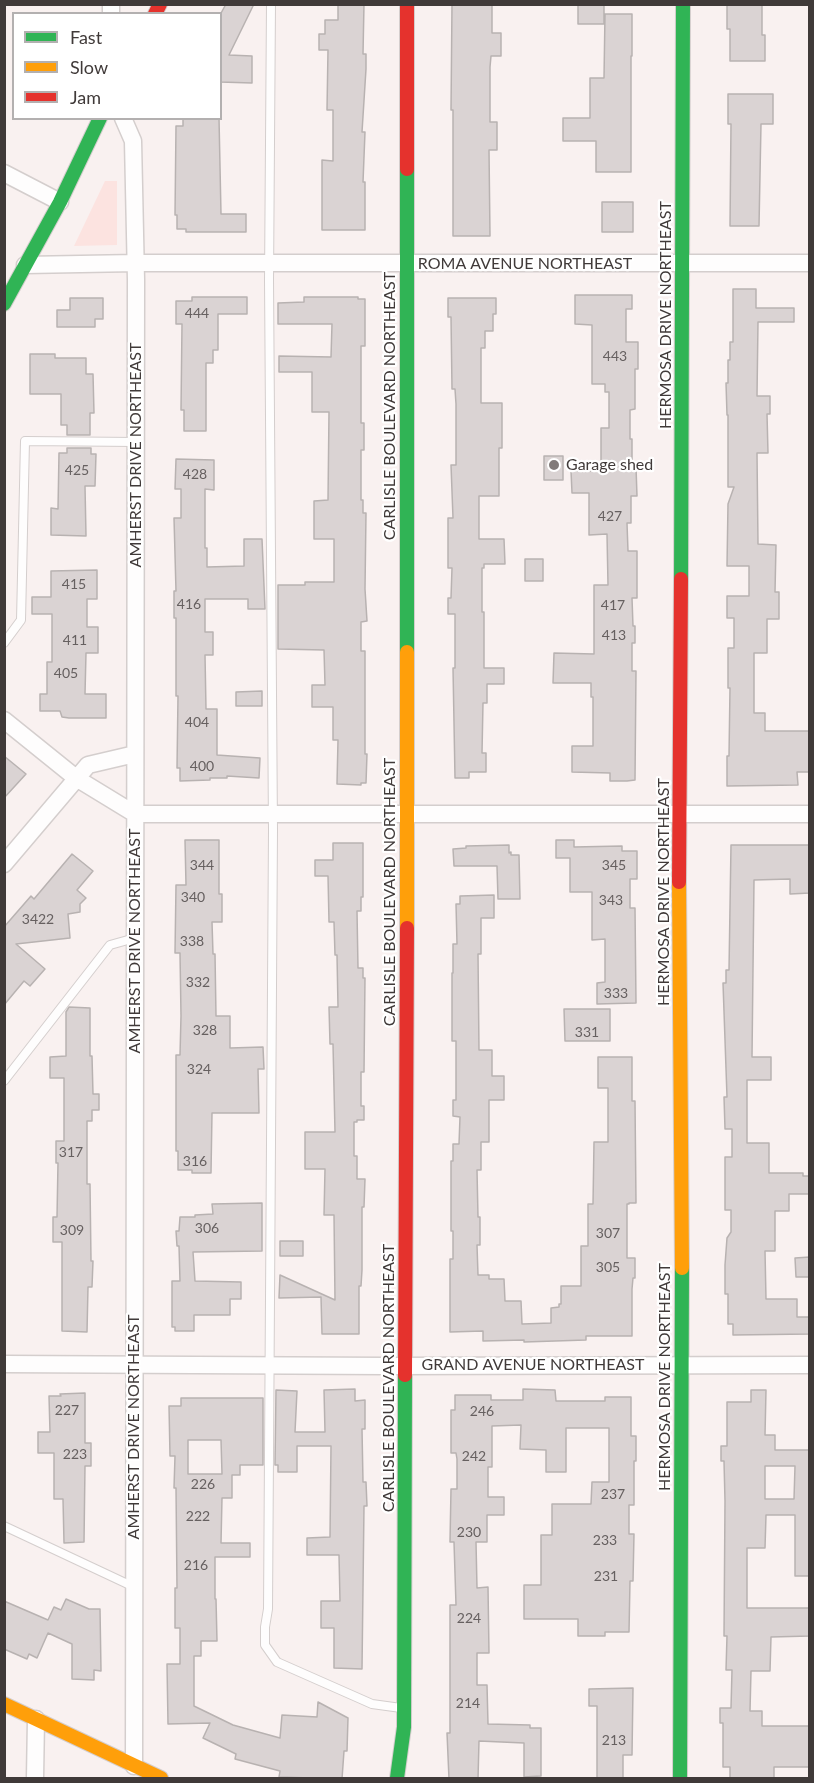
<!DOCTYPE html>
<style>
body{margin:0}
#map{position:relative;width:814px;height:1783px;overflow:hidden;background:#f9f1f0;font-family:Lato,sans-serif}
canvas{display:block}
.frame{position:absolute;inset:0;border:6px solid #403a39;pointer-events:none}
.legend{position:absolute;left:12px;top:12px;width:210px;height:108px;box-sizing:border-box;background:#fff;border:2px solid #b3b0b0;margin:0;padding:8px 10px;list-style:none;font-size:18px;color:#403a39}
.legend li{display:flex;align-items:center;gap:12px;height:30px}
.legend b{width:30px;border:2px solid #b3b0b0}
</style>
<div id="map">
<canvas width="814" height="1783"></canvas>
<div class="frame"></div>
<ul class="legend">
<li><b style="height:8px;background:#30b455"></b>Fast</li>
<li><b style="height:8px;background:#ff9f0a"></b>Slow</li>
<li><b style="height:8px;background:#e5322d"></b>Jam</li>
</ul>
</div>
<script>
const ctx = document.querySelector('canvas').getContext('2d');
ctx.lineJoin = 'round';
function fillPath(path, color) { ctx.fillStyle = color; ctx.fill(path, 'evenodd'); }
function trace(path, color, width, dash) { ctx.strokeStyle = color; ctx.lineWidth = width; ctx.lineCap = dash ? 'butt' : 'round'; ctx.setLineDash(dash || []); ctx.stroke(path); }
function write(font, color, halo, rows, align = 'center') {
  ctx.font = font + ' Lato,sans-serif'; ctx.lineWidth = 4.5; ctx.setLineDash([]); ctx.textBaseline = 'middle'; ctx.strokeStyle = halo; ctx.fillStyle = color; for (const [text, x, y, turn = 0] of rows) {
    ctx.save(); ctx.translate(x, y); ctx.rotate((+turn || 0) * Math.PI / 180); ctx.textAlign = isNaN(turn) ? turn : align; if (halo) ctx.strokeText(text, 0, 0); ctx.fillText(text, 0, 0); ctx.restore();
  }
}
fillPath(new Path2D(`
 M105 181H117V245L74 246Z`), '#fce3e0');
const building = new Path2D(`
 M226 4H254L229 55 252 56V83L220 82V15Z
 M338 4H364L363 54H366V69L362 132H365L363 182H365V230H322V160L333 161V110H327L328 50H319V34H325V20H338Z
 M452 4H492V33H501V56H491L490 67V122H497V150H489L490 236H453V110H451Z
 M578 4H604V24H578Z
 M727 4H762V35H765V61H730V29H727Z
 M605 14H632V56H631V172H596V141H563V118H590V78H604Z
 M728 94H773V124H761L759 226H730L731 124H728Z
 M183 118H219L221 214H246V232H186V229H177V215H175L176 126H183Z
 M602 202H633V232H602Z
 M733 289H756V308H794V322H758L757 396H770V414H767L768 453H757L758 544 776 545 775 592H779V619H767V653H754V713H765V731H810V772H797L798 785 727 786V756H729L730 688H728V648H734V618H727V596H749V566H727L728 504 734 487H728V415H727L726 383H728V360H730V342H733Z
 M575 295H632V309H626V342H638V369H635V409L630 410V439H632V467H636L637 496H631V523H627L628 551H637V598H632L633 626H635V643H632V671H636L635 780 627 781H610V773L572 772V746H593V697H591V683H553L554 653 594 654V585H608L607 534 589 535V493H572L571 471H599V467H601V428H609V392H605V384H592V325L575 324Z
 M192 297H247V314H218V350H213V363H206V431H184V410H181L182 324H176V301H192Z
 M304 297H358V299H365V346H361V423H364V450H361V500H363V513H366L365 589 367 621 361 622V651H365V754H367L366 783H361V785L337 784 338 740H333V707H312V685H325L324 650 278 649V585H305V582H334V539H314V501L328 500 329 412H312V372H279V356L331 357 332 324H278V303L304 302Z
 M70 298H103V319H95V327H57V310H70Z
 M448 298H496V314H493V331H485V348H481V403H502V448H499V496H479V539H504L505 564H484V568H482V612H484V668H504V684H487V703H483L482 753H486V772H469V778H455L453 668H455V614H448V598H451L452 568H448V518H453L451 465H456V404L455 389H452L451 317H448Z
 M30 354H55V358H86V374H93L94 413H90V435H67V425H61V394H30Z
 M67 448H91V454H96L95 486H85L86 536 51 535V508L58 509 59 453H67Z
 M544 456H563V480H544Z
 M176 459 214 460V490L205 489V548H207V567L244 566V539H262L265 609H248V599H205V632H213V655H205L206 709H217V755L260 758 259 778 227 776V778H210V780L180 781V768H177L178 696H176V618H174V591H176L174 518H181V489H175Z
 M525 559H543V581H525Z
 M97 570V599H87V627H98V653H86L85 694H106V718H69L62 717 60 711H40V694H47V662H52V614H32V597H51V571Z
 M262 691V706H236V692Z
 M4 756 26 774 4 798Z
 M185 840H219V894H222V922H212L213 954H215L216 1016H230V1048L263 1047 264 1069H258L259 1113H212L211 1173H192V1170H178V1151H176V1055H180L181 1016 180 953H175L176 885H186Z
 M556 840H574V847L622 846V851H637V879H630V908H635L636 1003 597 1004V983L605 982V939L592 940V892H570V858H556Z
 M333 843H363V897H361V911H357L358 968H363V978H365L364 1072H361V1106H364V1120H357V1122H354V1156H357V1179H365L364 1207H362V1270L361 1286H359V1334H322L321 1297 279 1298 280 1275 335 1300 334 1215H324L325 1169H305V1132H335L333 1044H330L329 1007H338L337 955H335L334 922H329L328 876H315V860H333Z
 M509 845V853L511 852V855H519L520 899H498L497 866H454L453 849 466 848V846Z
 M731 845H810V893L790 894V879L754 880 752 1057H771V1080H747V1143H769V1173H803V1176H810V1194H789V1211H775V1251H765L766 1299H797V1317H810V1334L733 1335V1324H728V1294H725V1265L727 1238 731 1232V1210H725V1157H732V1129H725L724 1097H727L723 983H726V970H729Z
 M72 854 93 871 77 890 86 898 80 904V912L68 914 70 938 16 944 45 969 30 986 24 981 4 1005V927L31 896 34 899Z
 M494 895V918H481V954H478L479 1050H492V1076H504V1100H489V1142H481V1170H477L478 1217H480V1245H477L478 1275H489V1279H504L505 1301H521L522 1324 551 1323V1308L559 1307V1304H561V1286H581V1246H588V1204H593L594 1142H608V1088H598V1057H632V1101H635L636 1203H629V1204H627V1258H635V1278H633L632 1289V1336H586V1340L524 1342V1340L483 1341V1331L450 1332V1259H453V1231H451V1161H453V1144H459L460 1117 453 1116V1100H456V1041H452V973H453V944H457L456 904H460V896Z
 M69 1007 90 1008V1056H92L93 1094H99V1110H92V1121H87V1184H90L91 1261H93L92 1287H88L87 1332 62 1331V1242H53V1217H57L58 1163H56V1141H64V1078H50V1057L66 1056V1012Z
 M564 1009H610V1041H565Z
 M262 1203V1251L193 1252 195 1281 241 1282V1299H230V1315H194V1331H175V1327H172V1281H180L179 1246H177L176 1231H179L180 1217H195V1215L213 1214 212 1204Z
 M280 1241H303V1256H280Z
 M810 1257V1277H796L795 1258Z
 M355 1389V1401L365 1400V1429H362L363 1482H366L367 1506H364L362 1669 334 1668V1628H321V1601H340L339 1555H307V1538L330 1537 331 1446H297V1472H278V1465H275L276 1390 297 1391 295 1432H325L324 1390Z
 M523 1389 555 1390 556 1401H605V1397H631V1436H636V1461H634V1505H629V1534H634L633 1581H630L629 1632H605V1636H578V1619H524V1585H541V1535H552V1504H591L592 1482H609V1428H566V1472H546V1450L520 1449 521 1425 492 1426V1467H488V1497H504V1515H487V1542H476L477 1588 488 1587 489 1653H477V1685H487L488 1724 530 1725V1728H541V1776L524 1777V1743L479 1741 478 1779H449L447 1733H450V1605H456L454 1542H450L451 1489H457V1459L456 1453H451V1410H455V1395H491V1400H523Z
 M751 1390H766L765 1435H775V1450H810V1576H795V1515H766L765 1548H747V1608H810V1636L771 1637 770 1671H751L750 1711H762V1726H810L809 1767H774V1779H730V1767H723V1723H720V1708H731L732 1670H726L727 1636H724L725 1501 724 1461H721V1446H727V1402H751ZM765 1466H795L794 1499H765Z
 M85 1393V1443H91V1466H85L84 1542 64 1543 63 1499H54V1453H38V1432H50L49 1396H61L60 1394Z
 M181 1398H263V1465H240V1475H232V1498H222L221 1543H250V1557H215V1599H216L217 1641H201V1656H194V1706L233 1725 280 1738 282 1715 317 1717 318 1702 348 1718 347 1751H344L342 1779 279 1777 280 1771 235 1759 236 1754 203 1738 210 1723 168 1724 167 1664H180V1628H175V1588H177L176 1488H174L175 1456H170L169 1406H181ZM188 1440H221L222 1474H188Z
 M66 1599 89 1609H100L101 1671 94 1670V1680L72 1679V1644L48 1633 37 1658 29 1654 27 1659 4 1649V1601L48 1620 54 1607 61 1610Z
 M633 1688 632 1755H623V1779H597V1706H589V1689Z`);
fillPath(building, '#dad3d3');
trace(building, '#b8b2b1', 1.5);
const lane = new Path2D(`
 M271 4 269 280 273 830 268 1609 265 1627V1645L277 1662 372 1704 401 1708
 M4 643 21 620 25 441 136 442
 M4 1081 110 945 135 938
 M4 1526 134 1587`);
const street = new Path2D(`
 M111 4V14
 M123 118 133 141 136 280 134 1766
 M4 173 60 202
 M25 265 136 263H810
 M4 720 76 778 135 814H810
 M4 864 88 765 135 754
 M4 1364 386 1366 810 1365
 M35 1778 36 1719`);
const fast = new Path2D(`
 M407 169V652
 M4 304 60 202 100 118
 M681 579 683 4
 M397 1778 404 1727 405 1375
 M680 1778 682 1268`);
const slow = new Path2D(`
 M679 882 682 1268
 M407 928V652
 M4 1704 161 1778`);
const jam = new Path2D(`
 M407 4V169
 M155 14 160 4
 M679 882 681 579
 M405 1375 407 928`);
trace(lane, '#d4cecd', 10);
trace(street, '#d4cecd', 19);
trace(fast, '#d4cecd', 16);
trace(slow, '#d4cecd', 16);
trace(jam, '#d4cecd', 16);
trace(lane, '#fefdfd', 8);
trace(street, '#fefdfd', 16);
trace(fast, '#30b455', 14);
trace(slow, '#ff9f0a', 14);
trace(jam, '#e5322d', 14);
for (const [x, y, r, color] of [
 [554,465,6,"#817a79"]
]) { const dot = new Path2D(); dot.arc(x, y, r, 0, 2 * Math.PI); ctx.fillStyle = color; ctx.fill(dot); trace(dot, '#fff', 2); }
write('14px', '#666060', null, [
 ["444",197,313],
 ["443",615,356],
 ["425",77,470],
 ["428",195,474],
 ["427",610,516],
 ["415",74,584],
 ["416",189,604],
 ["417",613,605],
 ["413",614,635],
 ["411",75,640],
 ["405",66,673],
 ["404",197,722],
 ["400",202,766],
 ["344",202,865],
 ["345",614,865],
 ["340",193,897],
 ["343",611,900],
 ["3422",38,919],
 ["338",192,941],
 ["332",198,982],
 ["333",616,993],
 ["328",205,1030],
 ["331",587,1032],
 ["324",199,1069],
 ["317",71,1152],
 ["316",195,1161],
 ["306",207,1228],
 ["309",72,1230],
 ["307",608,1233],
 ["305",608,1267],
 ["227",67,1410],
 ["246",482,1411],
 ["223",75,1454],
 ["242",474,1456],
 ["226",203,1484],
 ["237",613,1494],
 ["222",198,1516],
 ["230",469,1532],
 ["233",605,1540],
 ["216",196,1565],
 ["231",606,1576],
 ["224",469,1618],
 ["214",468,1703],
 ["213",614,1740]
]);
write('16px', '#403a39', '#fff', [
 ["ROMA AVENUE NORTHEAST",525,264],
 ["HERMOSA DRIVE NORTHEAST",666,315,-90],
 ["CARLISLE BOULEVARD NORTHEAST",390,406,-90],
 ["AMHERST DRIVE NORTHEAST",136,455,-90],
 ["CARLISLE BOULEVARD NORTHEAST",390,892,-90],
 ["HERMOSA DRIVE NORTHEAST",664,892,-90],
 ["AMHERST DRIVE NORTHEAST",135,941,-90],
 ["GRAND AVENUE NORTHEAST",533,1365],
 ["HERMOSA DRIVE NORTHEAST",665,1377,-90],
 ["CARLISLE BOULEVARD NORTHEAST",389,1378,-90],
 ["AMHERST DRIVE NORTHEAST",134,1427,-90]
]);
write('16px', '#403a39', '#fff', [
 ["Garage shed",566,465]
], 'left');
</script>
